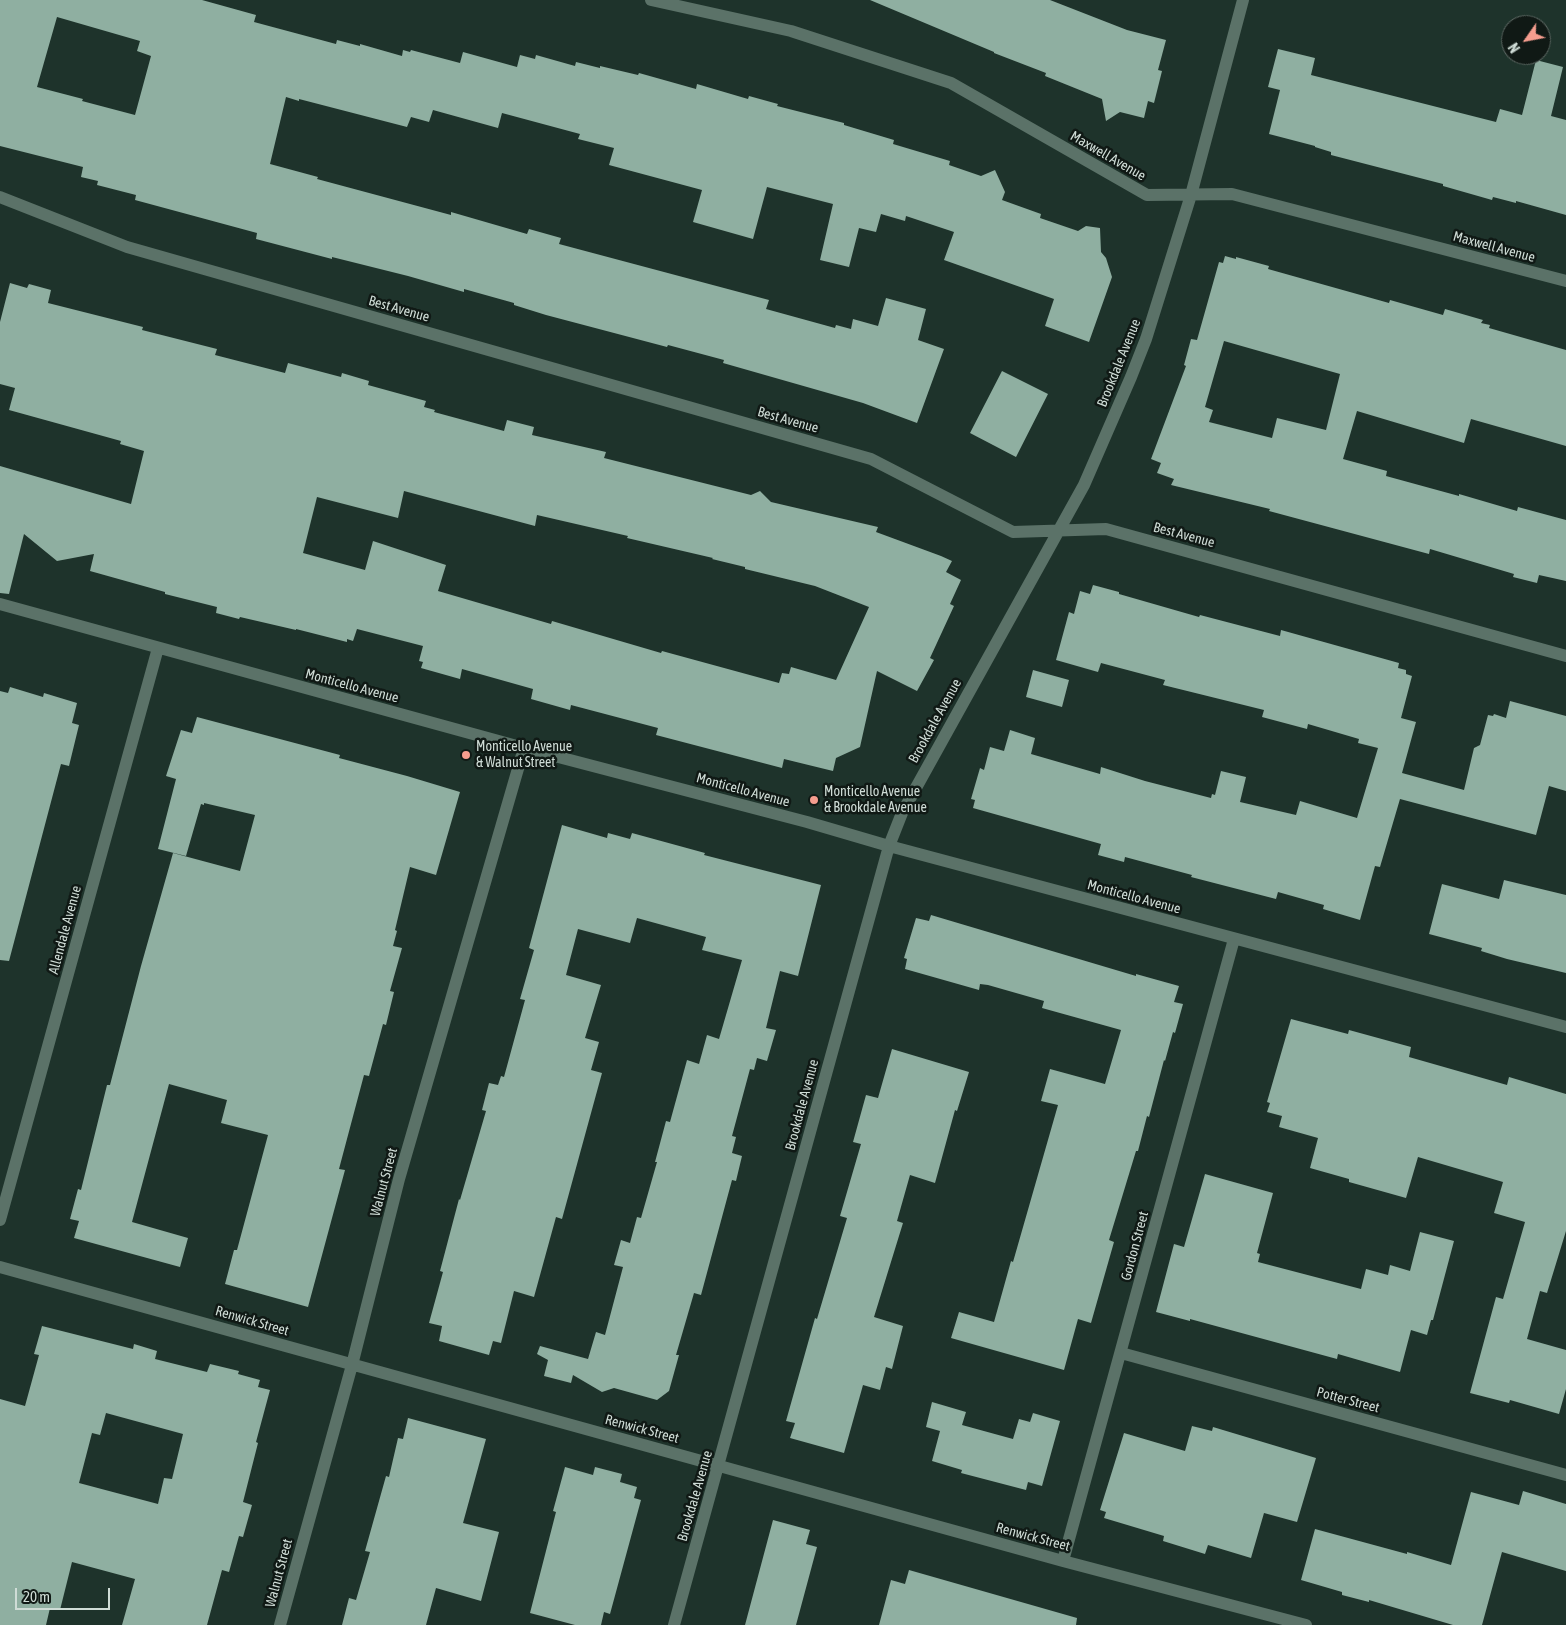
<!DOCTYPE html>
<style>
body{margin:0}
#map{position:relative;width:1566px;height:1625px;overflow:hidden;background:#1e332b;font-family:"Asap Condensed",sans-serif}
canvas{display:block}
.north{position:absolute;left:1501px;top:15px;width:50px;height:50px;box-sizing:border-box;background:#101915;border:1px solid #5c6762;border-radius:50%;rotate:237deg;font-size:14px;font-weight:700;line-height:20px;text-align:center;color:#cfdcd6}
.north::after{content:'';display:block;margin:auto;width:18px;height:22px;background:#f59d8e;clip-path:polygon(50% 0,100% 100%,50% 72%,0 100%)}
.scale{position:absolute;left:15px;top:1588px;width:95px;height:22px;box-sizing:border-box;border:2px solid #cfdcd6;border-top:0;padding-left:6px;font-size:15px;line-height:18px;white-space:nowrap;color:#cfdcd6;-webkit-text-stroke:4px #101915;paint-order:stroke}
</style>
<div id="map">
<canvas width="1566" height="1625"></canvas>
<div class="north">N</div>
<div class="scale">20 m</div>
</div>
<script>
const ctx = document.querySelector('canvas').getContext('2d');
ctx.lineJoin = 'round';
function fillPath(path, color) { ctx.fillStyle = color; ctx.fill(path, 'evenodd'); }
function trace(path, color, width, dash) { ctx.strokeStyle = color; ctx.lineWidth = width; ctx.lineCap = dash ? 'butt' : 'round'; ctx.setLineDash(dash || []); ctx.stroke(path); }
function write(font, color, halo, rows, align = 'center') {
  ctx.font = font + ' "Asap Condensed",sans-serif'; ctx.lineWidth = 5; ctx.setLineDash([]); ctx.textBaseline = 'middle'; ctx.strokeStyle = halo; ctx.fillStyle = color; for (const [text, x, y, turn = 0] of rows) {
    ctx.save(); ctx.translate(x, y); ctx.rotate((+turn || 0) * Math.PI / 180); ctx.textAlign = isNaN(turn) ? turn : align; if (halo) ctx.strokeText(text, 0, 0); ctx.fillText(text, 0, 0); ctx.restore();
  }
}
fillPath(new Path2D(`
 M0 0H202L256 15 254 22 336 44 337 40 360 46V44L402 56 403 50 410 52 411 50 460 63 463 52 517 67 520 55 535 59 536 55 575 66 576 62 600 68V66L638 75 639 73 696 89 697 84 748 99 749 96 778 104 777 106 844 123V125L894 140 893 144 950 161 949 165 981 176 995 170 1005 192 1002 200 1041 214 1040 218 1078 231 1086 226 1100 228 1101 252 1106 258 1112 277 1089 342 1045 326 1054 299 944 260 954 232 906 216 905 221 881 214 876 232 859 228 849 267 820 260 833 204 767 187 753 239 693 222 702 190 609 165 614 148 578 139 580 134 502 113 498 128 433 110 429 122 411 117 407 127 299 99V101L286 97 270 164 318 177 317 179 451 215V212L527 234 529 229 561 238 559 244 769 300 766 309 835 328 836 325 851 329 853 319 878 326 886 298 926 309 918 340 944 349 917 423 863 403 723 363 724 360 668 345 667 347 546 315 514 305V303L464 289V292L408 276 332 257V259L256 239 257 233 135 200 136 195 97 185 98 181 81 177 83 167 0 146ZM57 17 140 41 137 51 151 56 135 115 82 101 83 99 37 87Z
 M870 0H1050L1127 30 1166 40 1158 70 1162 71 1154 103 1148 101 1144 118 1120 112 1106 121 1102 99 1045 76 1046 73 994 53V52Z
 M1278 49 1315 58 1311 75 1496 122 1500 109 1522 115 1536 60 1563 67 1551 116 1566 120V215L1516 201V203L1493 197 1492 200 1443 186V184L1331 155V152L1315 147V146L1269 134 1280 90 1268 87Z
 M1225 256 1236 259V257L1269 266 1268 269 1389 303 1390 300 1443 315 1445 309 1483 320 1481 323 1490 325 1489 328 1566 350V446L1471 419 1464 443 1357 411 1343 459 1387 471 1386 476 1459 496V494L1517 511 1518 507 1566 520V581L1539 575 1537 583 1513 577 1514 574 1430 549 1429 554 1269 511 1270 509 1171 485 1174 479 1157 473 1161 463 1151 459 1186 366 1184 365 1191 339 1197 340 1219 262 1223 263ZM1224 341 1340 374 1326 430 1277 418 1272 438 1209 422 1213 410 1205 407Z
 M10 283 27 288 29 284 51 290 48 303 143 327 142 330 217 349 215 355 285 373 288 363 341 377 342 373 369 381 368 385 426 401 424 407 435 410 434 412 504 431 507 420 534 427 532 435 606 452 604 458 751 495 760 491 771 502 878 527 876 532 941 556 952 561 946 572 961 580 950 604 954 606 930 658 934 660 917 691 877 671 860 747 836 758 833 771 784 759 782 768 656 735 658 728 571 705 570 710 531 699 533 689 462 669 460 679 421 668 423 662 419 661 423 646 357 629 353 641 347 639V642L296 629V630L240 617 239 619 216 613 217 607 165 594V592L90 571 94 554 57 561 24 534 9 594 0 593V466L131 504 144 451 120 444 121 441 9 410 15 388 0 384V322ZM404 491 535 526 537 515 628 536 627 538 713 558 712 559 745 567V569L815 586 869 607 836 680 791 667 789 674 782 673 779 683 662 651 661 653 552 621 551 624 438 591 446 565 373 541 365 570 303 553 317 497 398 518Z
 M1002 371 1048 394 1016 457 970 433Z
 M1093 585 1119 592V594L1199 617 1200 615 1280 636 1281 630 1399 663 1398 668 1406 670V674L1412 676 1401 718 1416 722 1402 773 1464 790 1474 748 1480 745 1488 715 1493 716 1494 714 1506 718 1510 701 1566 716V791L1549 786 1536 835 1400 799 1380 867 1375 866 1360 920 1323 909 1324 905 1278 892 1276 899 1191 877 1192 875 1125 857 1124 862 1098 855 1101 844 973 808 975 800 971 799 980 768 984 770 990 747 1004 751 1010 730 1035 738 1031 754 1100 774 1101 767 1145 781 1211 798 1212 794 1215 795 1221 771 1246 777 1240 802 1296 815 1300 801 1357 818 1378 748 1358 743 1359 739 1308 724 1307 729 1262 717 1264 710 1163 685 1165 680 1101 663 1098 672 1056 660 1069 612 1074 614 1080 591 1090 594Z
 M1033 670 1069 680 1062 707 1026 697Z
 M10 687 43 697 44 693 77 703 72 723 79 725 69 766 61 764 9 961 0 960V691L8 693Z
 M197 717 340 755 339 758 407 776 460 792 436 875 410 867 395 930 397 931 393 946 402 948 390 991 394 992 386 1025 383 1024 369 1076 364 1075 339 1169 345 1170 308 1307 225 1284 234 1250H237L268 1135 221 1123 227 1100 169 1084 132 1222 188 1238 180 1267 74 1238 79 1221 70 1219 78 1189 81 1190 107 1085H110L141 966 173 853 240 871 255 815 204 803V805L201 804 186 856 158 849 176 779 166 776 181 730 192 733Z
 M562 825 607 838 608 833 630 839 632 833 705 853 704 855 821 885 798 976 780 971 766 1028 776 1030 767 1061 757 1058 754 1070 750 1069 732 1136 736 1137 732 1153 742 1156 736 1181 732 1180 701 1295 694 1293 676 1355H679L669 1391 657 1400 614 1388 602 1392 573 1375 571 1383 544 1376 548 1360 537 1354 540 1346 588 1359 596 1332 605 1335 623 1267 614 1265 621 1240 630 1243 637 1217 641 1218 657 1162H655L666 1121 670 1122 687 1060 699 1064 707 1035 719 1039 742 960 702 950 706 937 637 918 630 943 578 929 566 975 601 985 585 1038 599 1042 591 1070 602 1073 562 1219 556 1217 534 1297 514 1291 501 1343 493 1341 489 1355 439 1341 442 1326 429 1323 443 1272 440 1271 459 1199 460 1200 486 1111 482 1110 489 1083 498 1085 501 1076 504 1077 525 1000 520 999 534 950 529 948Z
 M1504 880 1566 895V973L1507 959 1481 951 1482 948 1429 934 1442 884 1499 899Z
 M931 915 1136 976V974L1179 986 1174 1002 1183 1004 1175 1033 1173 1032 1165 1061 1164 1060 1149 1117 1147 1116 1138 1151H1136L1109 1240 1114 1242 1091 1323 1078 1319 1064 1370 951 1338 959 1312 994 1322 1011 1261 1013 1262 1058 1105 1041 1101 1050 1069 1105 1084 1121 1030 1042 1008 1044 1001 988 985 980 984 979 990 905 969 907 959 904 958 916 918 929 921Z
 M1291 1019 1348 1034 1349 1030 1411 1047 1409 1057 1507 1085 1509 1077 1566 1094V1231L1547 1293 1540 1291 1527 1339 1566 1350V1389L1559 1414 1510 1400 1509 1403 1470 1393 1496 1297 1503 1299 1525 1222 1494 1213 1503 1182 1418 1157 1406 1198 1349 1182V1179L1310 1168 1318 1138 1279 1127 1282 1116 1267 1112 1270 1103 1267 1102Z
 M892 1049 969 1072 957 1111 955 1110 935 1183 910 1175 897 1221 903 1223 874 1317 903 1326 892 1369 886 1367 880 1390 863 1385 844 1453 790 1438 795 1423 786 1421 815 1318 817 1319 847 1218 840 1216 861 1144 853 1142 866 1095 878 1098Z
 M1205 1174 1273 1193 1257 1253 1260 1254 1258 1262 1361 1289 1366 1269 1388 1275 1390 1265 1410 1271 1420 1232 1454 1241 1433 1320H1431L1427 1335 1411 1330 1400 1372 1338 1354 1337 1359 1190 1319V1321L1156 1312 1174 1244 1184 1247Z
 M42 1326 133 1349 134 1344 157 1351 155 1359 207 1372 210 1364 239 1371 238 1374 260 1380 258 1387 270 1390 256 1442 258 1443 243 1502 252 1505 243 1537 239 1536 229 1572 222 1570 207 1625H122L135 1579 72 1562 60 1610 50 1608 46 1625H0V1399L25 1406 39 1355 34 1354ZM106 1413 183 1434 172 1479 164 1478 158 1504 79 1483 92 1433 100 1435Z
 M932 1402 966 1412 962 1425 1013 1439 1019 1419 1030 1422 1033 1413 1060 1421 1042 1486 1028 1482 1026 1490 961 1473 962 1470 932 1461 940 1431 926 1427Z
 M408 1418 486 1439 463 1523 499 1532 481 1601 436 1588 426 1625H342L349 1598 356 1600 370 1552 365 1551 386 1476 389 1477 398 1438 403 1439Z
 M1192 1426 1212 1431 1213 1427 1316 1458 1297 1522 1264 1513 1251 1558 1208 1545 1205 1554 1163 1541 1164 1536 1104 1518 1106 1512 1100 1510 1124 1433 1185 1451Z
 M565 1467 593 1475 595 1467 622 1474 620 1482 637 1487 634 1498 641 1500 610 1614 604 1612 601 1625H575L530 1613 556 1512 553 1511Z
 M1523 1491 1566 1504V1571L1502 1552 1482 1625H1453L1369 1600V1602L1342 1595V1592L1301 1580 1315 1529 1407 1554V1552L1451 1565 1471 1492 1519 1505Z
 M773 1520 810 1530 806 1544 817 1547 796 1625H745Z
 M909 1570 1077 1618 1076 1625H879L891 1580 905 1584Z`), '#8fafa1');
trace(new Path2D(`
 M651 0 791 31 951 83 1147 195 1232 194 1566 281
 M0 197 127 247 871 459 1013 532 1106 529 1566 656
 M0 604 524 748 807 822 889 846 1566 1027
 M0 1220 158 648
 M0 1267 1063 1561 1306 1625
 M1121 1353 1566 1475
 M1063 1561 1234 939
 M280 1625 352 1365 399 1179 524 748
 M674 1625 889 846 902 813 1084 485 1131 377 1146 339 1191 195 1243 0`), '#5b7268', 12);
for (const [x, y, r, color] of [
 [466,755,5,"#f59d8e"],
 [814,800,5,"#f59d8e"]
]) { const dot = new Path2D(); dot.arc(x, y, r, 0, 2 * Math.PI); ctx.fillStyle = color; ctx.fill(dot); trace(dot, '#101915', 2); }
write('14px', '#cfdcd6', '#101915', [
 ["Maxwell Avenue",1108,156,30],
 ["Maxwell Avenue",1494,247,15],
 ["Best Avenue",399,309,16],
 ["Brookdale Avenue",1119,363,-68],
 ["Best Avenue",788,420,16],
 ["Best Avenue",1184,535,15],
 ["Monticello Avenue",352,686,15],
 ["Brookdale Avenue",935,721,-61],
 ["Monticello Avenue",743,790,15],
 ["Monticello Avenue",1134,897,15],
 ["Allendale Avenue",65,930,-75],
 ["Brookdale Avenue",802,1105,-75],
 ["Walnut Street",384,1182,-75],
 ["Gordon Street",1135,1246,-75],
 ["Renwick Street",252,1321,16],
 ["Potter Street",1348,1400,15],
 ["Renwick Street",642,1429,15],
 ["Brookdale Avenue",695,1496,-74],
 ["Renwick Street",1033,1537,15],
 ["Walnut Street",279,1573,-75]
]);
write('14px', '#cfdcd6', '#101915', [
 ["Monticello Avenue",476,747],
 ["& Walnut Street",476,763],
 ["Monticello Avenue",824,792],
 ["& Brookdale Avenue",824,808]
], 'left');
</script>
